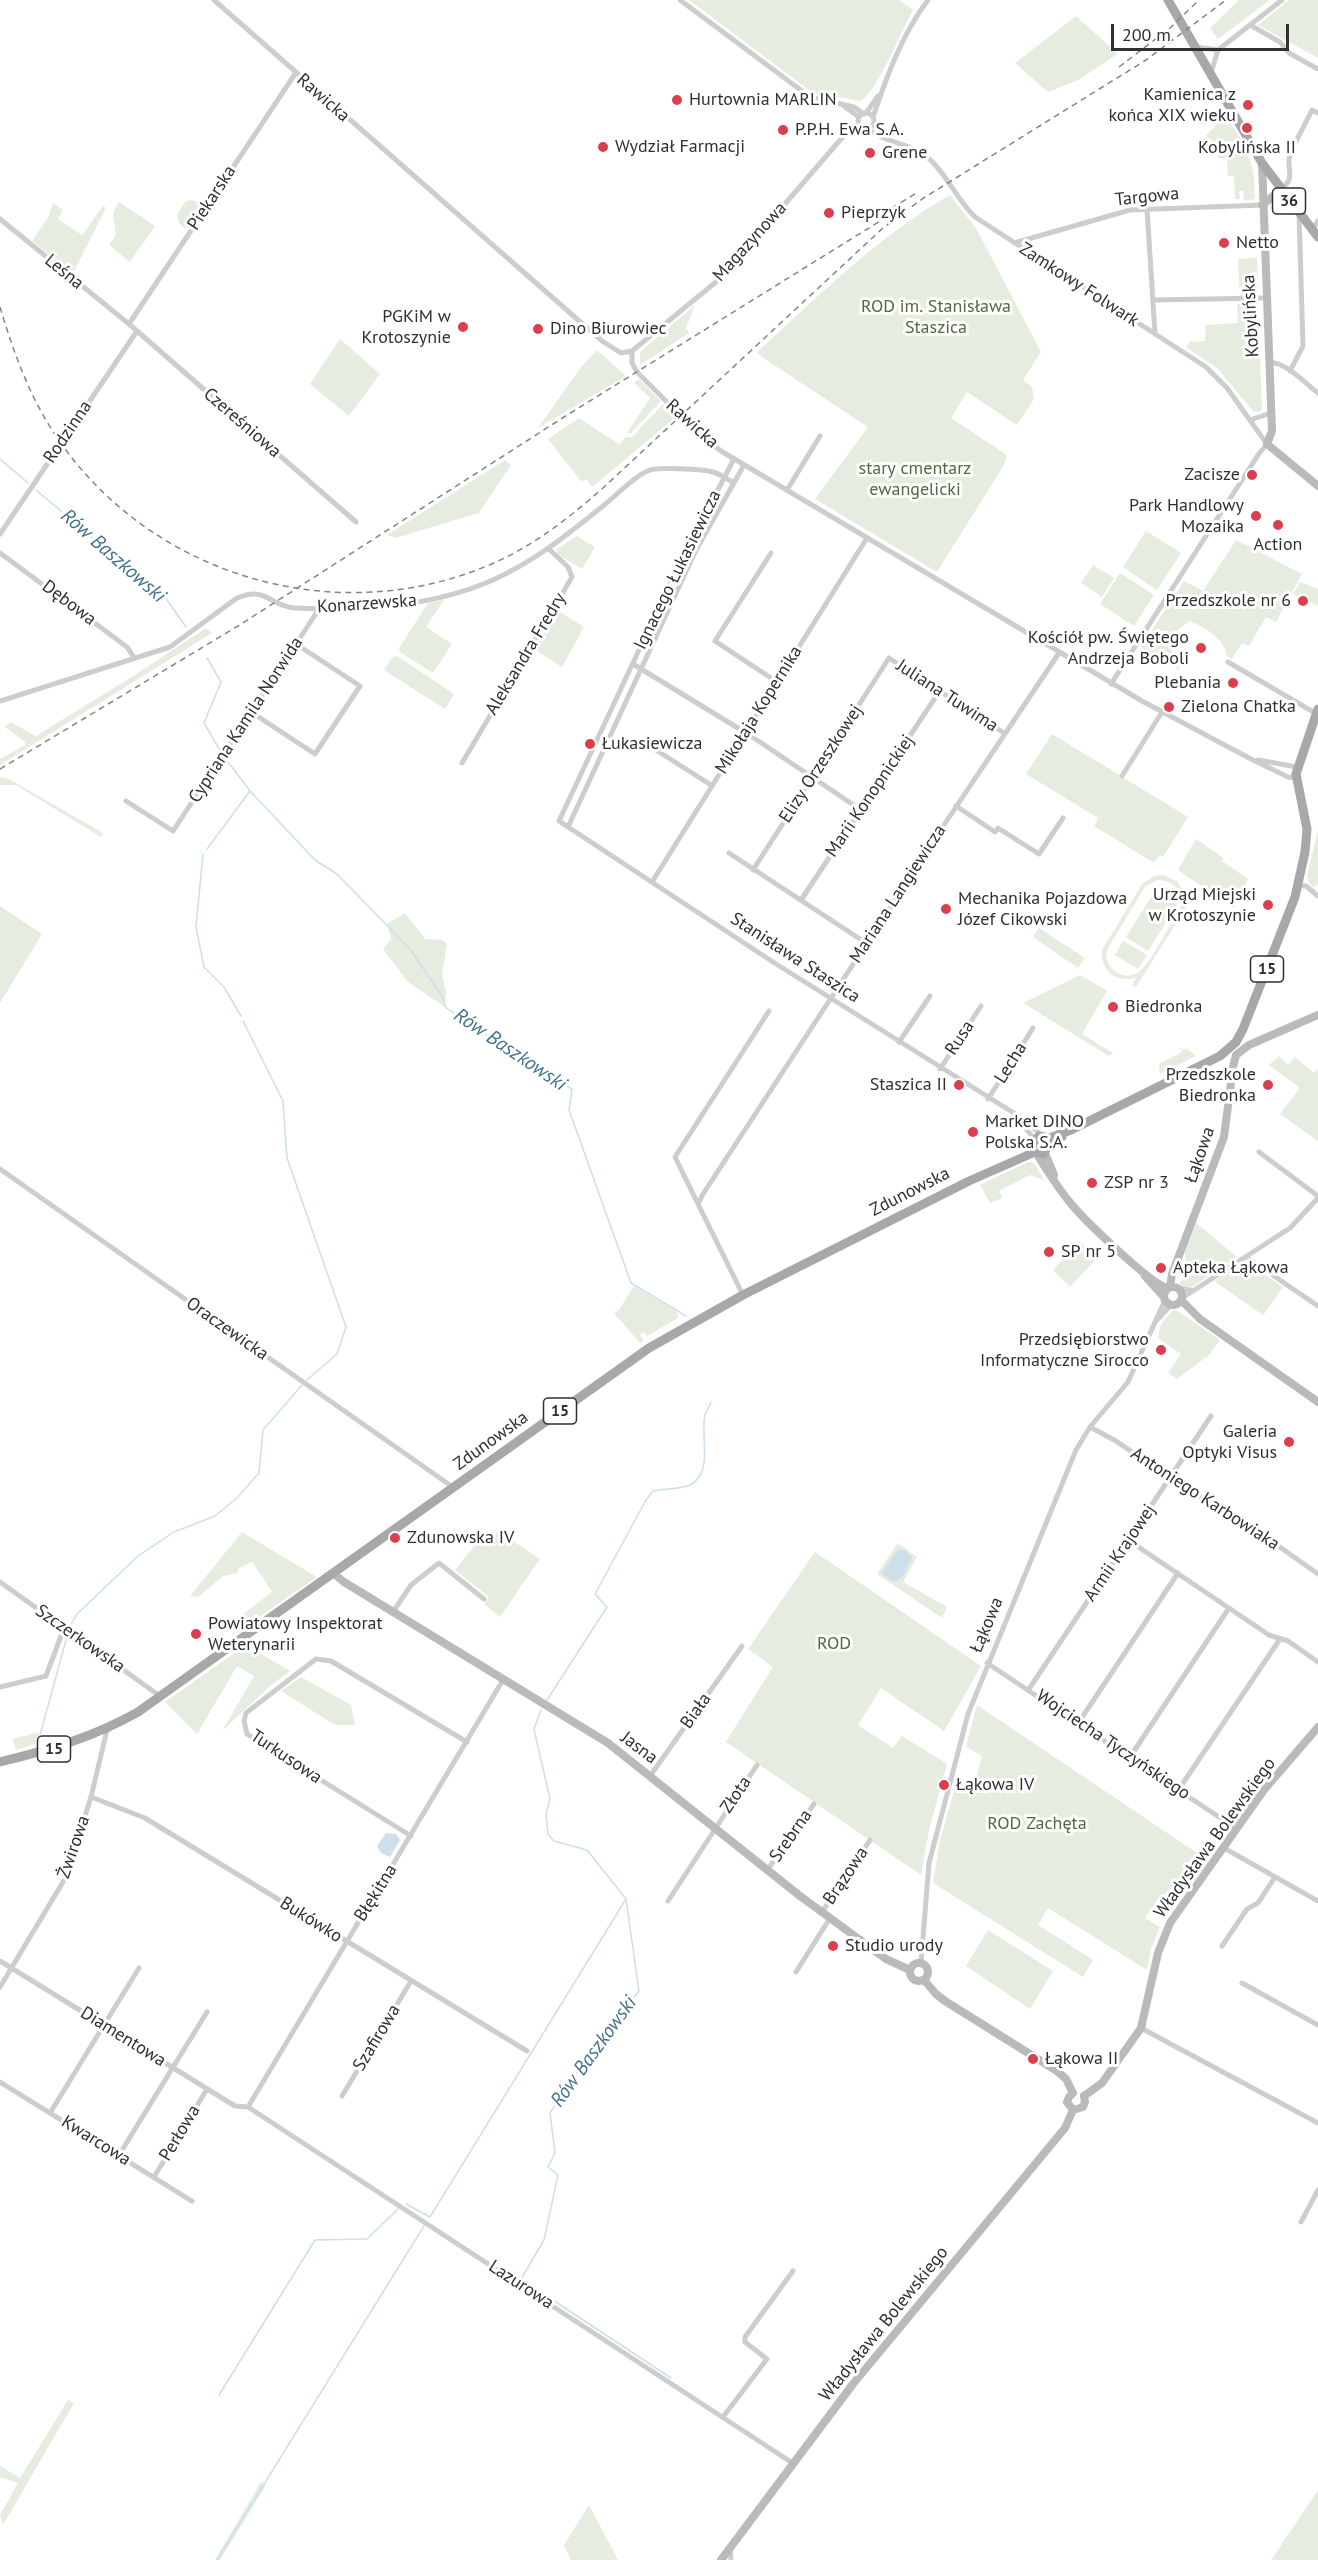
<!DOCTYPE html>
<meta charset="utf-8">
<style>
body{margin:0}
#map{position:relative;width:1318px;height:2560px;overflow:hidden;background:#fff;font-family:"PT Sans",sans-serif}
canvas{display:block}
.scale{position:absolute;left:1111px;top:24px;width:178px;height:27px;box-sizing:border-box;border:3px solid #303030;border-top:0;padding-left:8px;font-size:18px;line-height:21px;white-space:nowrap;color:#303030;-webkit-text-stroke:4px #fff;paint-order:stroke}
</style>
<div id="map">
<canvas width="1318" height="2560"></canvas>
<div class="scale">200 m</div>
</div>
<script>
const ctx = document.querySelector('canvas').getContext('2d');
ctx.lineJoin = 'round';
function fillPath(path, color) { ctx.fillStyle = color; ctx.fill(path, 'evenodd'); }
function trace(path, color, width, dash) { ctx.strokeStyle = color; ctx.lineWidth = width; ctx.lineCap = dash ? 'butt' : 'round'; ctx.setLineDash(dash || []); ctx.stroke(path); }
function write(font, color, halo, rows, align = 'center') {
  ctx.font = font + ' "PT Sans",sans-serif'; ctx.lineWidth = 6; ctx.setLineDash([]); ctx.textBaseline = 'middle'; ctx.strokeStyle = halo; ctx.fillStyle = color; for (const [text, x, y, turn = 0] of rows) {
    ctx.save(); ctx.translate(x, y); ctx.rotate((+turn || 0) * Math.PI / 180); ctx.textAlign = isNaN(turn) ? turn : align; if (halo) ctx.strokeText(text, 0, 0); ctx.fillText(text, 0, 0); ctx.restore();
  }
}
fillPath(new Path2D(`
 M689 0H899L913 10C900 33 879 88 861 101L813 93Z
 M1239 0H1270L1218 39 1210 28Z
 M1289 0H1318V58L1258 25Z
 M1076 16 1118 54 1078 80 1048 92 1015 63Z
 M1223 119C1235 121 1250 158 1253 171 1255 180 1254 190 1255 199L1244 201 1243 191H1239L1240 199H1235L1234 176H1228L1227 158H1218L1217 146 1206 135Z
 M950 195 977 230 1041 352 1023 380 1032 387 1034 399 1017 425 967 392 951 418 1007 455 1004 465 937 572 815 499 868 427 762 357 757 352C819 296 877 237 950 195Z
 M190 200 199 202 202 207 189 228H184L179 223 177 215 185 202Z
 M119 202 155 226 130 262 109 245 116 235 113 213Z
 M53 203 63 210 58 219 82 235 103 206 106 208 73 273 32 241 48 218Z
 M1257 258 1258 296H1240L1238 259Z
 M1237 304H1258L1262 409 1259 412 1253 411 1218 369 1186 347 1190 342 1205 341 1206 325 1238 323Z
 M695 305 686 328 689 333 640 365V353L642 350Z
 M340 339 380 374 349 416 310 384Z
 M597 350 626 376 538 428 581 367Z
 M639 379 661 401 631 433H627L650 398 634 383Z
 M663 404 676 417 592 487 587 480 581 481 548 439 579 418 620 445 625 437H632Z
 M505 460 511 465 479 513 395 538 387 535Z
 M1146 531 1181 553 1157 590 1123 567Z
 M577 536 595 547 582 569 557 554V549Z
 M1236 540 1302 574 1276 622 1266 617 1249 646 1242 643 1232 659 1227 656C1223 637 1207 629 1190 621 1165 637 1169 647 1181 671L1141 647 1184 581 1203 591Z
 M1093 565 1102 571 1100 574 1103 571 1114 578 1102 597 1081 583Z
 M1120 573 1154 595 1134 626 1100 604Z
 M1300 582 1318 589V606L1293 594Z
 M444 600 426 627 452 644 433 673 400 652 399 648 428 603Z
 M557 610 584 627 562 667 534 649Z
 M206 628 212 633 0 765V759L25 745V742L5 727 10 722 36 736 138 673Z
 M397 656 454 694 445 709 384 670 392 658Z
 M1052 734 1188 817 1163 857 1160 855 1154 863 1094 826 1098 818 1026 774Z
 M0 777 9 779 103 833 101 837 16 785H0Z
 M1318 830V886L1316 884 1313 888 1309 883 1307 876Z
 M1196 839 1223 858 1222 861 1248 879 1234 908 1232 907 1235 903 1213 888 1210 892 1178 870Z
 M1164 875 1178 882 1186 898 1192 890 1196 892 1136 987 1132 985 1136 978C1116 983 1100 971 1102 950L1142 884 1154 876ZM1157 880C1173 880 1184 891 1181 907 1171 922 1152 961 1140 971 1129 980 1115 975 1108 963L1106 954 1109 946 1145 887Z
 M1155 891 1177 905 1148 951 1126 937Z
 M0 906 42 934 0 1003Z
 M405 913 425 939 442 940 447 944 442 975 446 991 445 1007 408 982 383 949 391 939 387 924Z
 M1039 928 1085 958 1078 968 1033 937Z
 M1123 941 1147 955 1138 969 1115 955Z
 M1080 975 1107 991 1082 1034 1113 1053 1109 1056 1023 1003Z
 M1180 1047 1184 1050 1186 1048 1196 1056 1160 1074 1159 1064 1182 1052Z
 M1279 1056 1288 1065 1295 1057 1314 1073 1318 1069V1141L1280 1114 1300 1088 1269 1065Z
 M1028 1162 1034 1163 1044 1180 1030 1175 999 1191 1002 1198 990 1203 980 1185Z
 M1196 1223 1237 1257 1194 1286 1182 1288 1179 1282H1181L1186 1263 1185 1252Z
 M1079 1241 1097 1258 1070 1287 1053 1270Z
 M1245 1261 1283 1287 1263 1315 1214 1281Z
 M634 1286 677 1312 678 1318 647 1336 644 1332 640 1335 644 1340 640 1343 614 1313 619 1310Z
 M1176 1310 1220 1340 1209 1355 1177 1379 1168 1373 1181 1354 1158 1338 1161 1324 1172 1311Z
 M498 1531 540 1559 500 1617 484 1604 489 1597 455 1570 484 1534 493 1539Z
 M242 1532 317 1577 247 1625 242 1615 272 1592 252 1562 239 1568 237 1573 223 1576 198 1597 190 1596Z
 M898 1543 917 1557 903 1582 947 1607 942 1618 877 1574Z
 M815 1552 981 1666 944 1731 881 1688 858 1725 893 1748 902 1736 947 1764 929 1830 921 1875 726 1742 773 1667 748 1649Z
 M246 1645 290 1671 270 1686 222 1731 254 1676 237 1666 197 1734 165 1702Z
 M301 1677 351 1705 355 1725H335L281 1691Z
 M977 1705 1206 1859 1181 1894 1173 1889 1166 1900 1160 1896 1145 1918 1160 1927 1151 1949 1147 1970 1048 1908 1038 1925 1093 1960 1083 1977 933 1883 940 1840 956 1784 973 1791 982 1756 966 1747Z
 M39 1732 35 1744 16 1750 13 1739Z
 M988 1930 1053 1971 1030 2009 966 1966Z
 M68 2400 74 2403 3 2525 0 2515 18 2483 0 2477V2466L20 2478Z
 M261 2482 266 2485 220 2560H215Z
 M1318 2490V2560H1271Z
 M589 2505 618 2560H571L564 2545Z`), '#e6ecdf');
fillPath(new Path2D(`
 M898 1550H906L912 1557 904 1575 895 1582 883 1575 882 1572Z
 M386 1833 396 1834 400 1840 390 1857 381 1853 377 1846Z`), '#ccdfea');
trace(new Path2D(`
 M0 459 28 483
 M36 490 167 600 186 627
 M207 658 221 682 204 723 221 752
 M226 759 250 791 315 860 337 874 411 950 444 999 445 1007 488 1036V1041L572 1089 569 1110 631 1283 686 1316
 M207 849 250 791
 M203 854 196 927 204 967 224 987 241 1016
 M243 1021 283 1101 287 1158 346 1327 337 1354 307 1380
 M69 1628 77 1614 138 1556 174 1532 215 1516 237 1498 259 1473 263 1430 302 1385
 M547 1700 607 1607 595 1594 646 1500 653 1491C665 1488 678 1490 690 1485 714 1473 700 1436 705 1415 706 1411 709 1407 711 1402
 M541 1710 534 1729 550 1799 546 1814 548 1834 554 1841 587 1850 626 1899 639 1991 570 2082 550 2113 555 2153 548 2167 558 2175 544 2240 521 2279 671 2378
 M37 1746 66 1640
 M406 2204 430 2217 626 1899
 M219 2395 315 2240 367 2239 398 2209
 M217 2560 424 2226`), '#ccdfea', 1.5);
trace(new Path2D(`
 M214 0 602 341 621 353 632 351 722 277 847 132 860 125
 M680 0 810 97 854 107 864 114
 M1250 25 1280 42 1289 53 1318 69
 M1196 47 1218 50
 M1211 73 1218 50 1282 0
 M845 107 859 117
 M866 113 878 96
 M858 121a8 8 0 1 1 16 0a8 8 0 1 1-16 0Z
 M873 117C887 76 902 34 928 0
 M867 128C884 143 908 142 926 156 946 172 956 199 975 217L1206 367 1227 388 1267 444 1258 455 1111 684
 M1281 189C1295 179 1288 171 1289 159 1291 148 1307 121 1312 110L1318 113
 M1147 209 1155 334
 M0 219 129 324 356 522
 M1312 230 1318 221
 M1014 243 1130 210 1262 205
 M1153 300 1266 298
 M129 324 295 74
 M632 351V363L637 372 699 434 721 451 1142 701 1249 758 1288 777 1297 778
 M1269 362C1287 363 1304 382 1318 393
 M1290 371 1303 346 1299 214
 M1250 420 1271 413
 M734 459 683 556 559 821 773 962 1025 1120 1042 1136
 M787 490 820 436
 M0 534 137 331
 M0 553 115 638 128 648 134 658
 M771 553 715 641 777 682
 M1228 662 1317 714
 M633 664 751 736 861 810
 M0 701 170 647 237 598C266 585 270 607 296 608 360 612 434 606 493 580 535 561 567 535 603 506 615 497 635 475 650 470 660 467 702 469 713 472 721 474 727 479 734 483
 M251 712 315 754 360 686 296 644
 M656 750 711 785
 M1258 760 1297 767
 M462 763 572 577 568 567 549 549
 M1122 776 1162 712
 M126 801 173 831 319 609
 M956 806 995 832 998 828 1039 854 1063 818
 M568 827 696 550 744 465
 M729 853 866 943
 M753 870 889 658 1004 733
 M652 882 867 538
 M1298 885 1306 886 1318 896
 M801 900 939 692
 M899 1042 930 996
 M940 1069 981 1006
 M988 1099 1033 1028
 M1018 1118 1034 1139
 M1259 1152 1318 1196
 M0 1169 454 1488
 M698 1204 675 1157 769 1011
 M1246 1257 1318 1306
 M1180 1289 1191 1290
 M743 1295 698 1204 703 1194 946 822 1059 653
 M1182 1298 1290 1228 1318 1198
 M1156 1321 1171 1305
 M1090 1427 1116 1441 1170 1478 1257 1531 1318 1574
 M1128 1540 1269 1635 1288 1641 1318 1662
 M0 1582 160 1696
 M393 1612 411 1585 439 1563 484 1599
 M987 1663 1237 1829
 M0 1687 46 1676 64 1628
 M1029 1689 1211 1416
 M1079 1722 1178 1573
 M1130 1757 1229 1608
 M650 1776 742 1646
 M1179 1789 1280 1639
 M91 1797 145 1818 527 2051
 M411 1836 247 1734 244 1721 246 1713 316 1659 331 1661 467 1742
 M1224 1848 1318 1901
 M768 1869 814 1804
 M668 1901 757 1765
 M822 1912 870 1840
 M1222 1946 1247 1909 1258 1903 1275 1877
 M0 1961 235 2106 248 2107
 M921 1963 929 1863 968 1714 1076 1450 1090 1427 1128 1382 1165 1300
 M796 1972 830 1918
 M1242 1983 1318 2025
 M0 1987 66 1877 91 1797 107 1730
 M1141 2028 1318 2123
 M0 2082 192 2201
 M342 2096 411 1981
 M248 2107 794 2464
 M248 2107 503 1680
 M50 2113 139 1968
 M119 2155 207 2012
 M154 2177 207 2089
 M1301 2222 1318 2190
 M723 2417 767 2359 745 2342V2337L793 2271
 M730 2549 731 2560`), '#cdcdcd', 5);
trace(new Path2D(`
 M1262 163 1272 431 1267 444 1318 486
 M1262 205 1281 190
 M1036 1153C1046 1169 1056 1185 1068 1200 1080 1216 1151 1285 1168 1288
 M1045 1153 1054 1175
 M1145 1276 1164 1297
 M1164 1296a9 9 0 1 1 18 0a9 9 0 1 1-18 0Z
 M1170 1287 1172 1274 1224 1137 1233 1067 1236 1055 1249 1045 1318 1015
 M1181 1300 1200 1319 1318 1402
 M333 1573 344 1582 608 1743 800 1896 886 1959 910 1970
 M910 1972a9 9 0 1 1 18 0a9 9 0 1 1-18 0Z
 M924 1980 936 1994 945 2001 1057 2071 1066 2079 1073 2093
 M1084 2096 1102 2083 1141 2028 1158 1953 1170 1923 1264 1790 1318 1727
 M1073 2110 1083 2107 1085 2102 1084 2096
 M1073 2110 1067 2102 1069 2097 1073 2093
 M721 2560 853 2384 1065 2128 1073 2110`), '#bababa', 8);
trace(new Path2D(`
 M1168 0 1262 163 1318 237
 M1047 1139 1071 1130 1220 1056 1236 1042 1243 1029 1295 897 1305 852 1307 829 1296 774 1318 709
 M1032 1146 1035 1152 1043 1154 1049 1145 1062 1137
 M1028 1148 1039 1136 1045 1137 1049 1144
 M0 1762C49 1750 94 1737 138 1712L649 1348 743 1295 969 1181 1035 1152`), '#a8a8a8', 9);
trace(new Path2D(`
 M1119 67 1170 28 1199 0
 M874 219 918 192
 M0 307C14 354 31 401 60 442 157 580 343 631 496 562 536 544 570 517 603 488L883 228 922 199 1146 60 1226 0
 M0 769 238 626 564 417 885 218`), '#858585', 1.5, [6, 4.5]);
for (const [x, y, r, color] of [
 [677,100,6,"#da3f4e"],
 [1248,105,6,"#da3f4e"],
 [1247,128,6,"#da3f4e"],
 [783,130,6,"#da3f4e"],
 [603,147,6,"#da3f4e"],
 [870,153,6,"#da3f4e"],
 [829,213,6,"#da3f4e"],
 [1224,243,6,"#da3f4e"],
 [463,327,6,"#da3f4e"],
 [538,329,6,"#da3f4e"],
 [1252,475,6,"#da3f4e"],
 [1256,516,6,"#da3f4e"],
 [1278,525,6,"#da3f4e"],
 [1303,601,6,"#da3f4e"],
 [1201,648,6,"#da3f4e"],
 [1233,683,6,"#da3f4e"],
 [1169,707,6,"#da3f4e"],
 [590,744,6,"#da3f4e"],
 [1268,905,6,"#da3f4e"],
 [946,909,6,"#da3f4e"],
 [1113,1007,6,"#da3f4e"],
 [959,1085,6,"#da3f4e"],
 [1268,1085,6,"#da3f4e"],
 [973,1132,6,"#da3f4e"],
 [1092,1183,6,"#da3f4e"],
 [1049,1252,6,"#da3f4e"],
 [1161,1268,6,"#da3f4e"],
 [1161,1350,6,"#da3f4e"],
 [1289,1442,6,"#da3f4e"],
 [395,1538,6,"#da3f4e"],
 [196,1634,6,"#da3f4e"],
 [944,1785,6,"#da3f4e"],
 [833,1946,6,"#da3f4e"],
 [1033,2059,6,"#da3f4e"]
]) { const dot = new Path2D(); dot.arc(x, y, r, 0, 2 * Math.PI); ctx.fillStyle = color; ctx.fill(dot); trace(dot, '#fff', 2); }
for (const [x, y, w] of [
 [1289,201,33],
 [1267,969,33],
 [560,1411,33],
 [54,1749,33]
]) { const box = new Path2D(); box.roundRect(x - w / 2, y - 13, w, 26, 4.5); ctx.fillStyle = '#fff'; ctx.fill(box); trace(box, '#303030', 1.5); }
write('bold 16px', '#303030', null, [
 ["36",1289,201],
 ["15",1267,969],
 ["15",560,1411],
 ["15",54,1749]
]);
write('18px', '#303030', '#fff', [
 ["Kamienica z",1236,95,"right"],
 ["końca XIX wieku",1236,116,"right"],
 ["Hurtownia MARLIN",689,100],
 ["P.P.H. Ewa S.A.",795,130],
 ["Wydział Farmacji",615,147],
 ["Kobylińska II",1247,148,"center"],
 ["Grene",882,153],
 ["Pieprzyk",841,213],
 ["Netto",1236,243],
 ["PGKiM w",451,317,"right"],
 ["Krotoszynie",451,338,"right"],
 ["Dino Biurowiec",550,329],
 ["Zacisze",1240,475,"right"],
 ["Park Handlowy",1244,506,"right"],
 ["Mozaika",1244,527,"right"],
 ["Action",1278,545,"center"],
 ["Przedszkole nr 6",1291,601,"right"],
 ["Kościół pw. Świętego",1189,638,"right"],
 ["Andrzeja Boboli",1189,659,"right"],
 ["Plebania",1221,683,"right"],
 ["Zielona Chatka",1181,707],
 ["Łukasiewicza",602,744],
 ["Urząd Miejski",1256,895,"right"],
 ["w Krotoszynie",1256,916,"right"],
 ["Mechanika Pojazdowa",958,899],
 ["Józef Cikowski",958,920],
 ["Biedronka",1125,1007],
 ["Przedszkole",1256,1075,"right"],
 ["Biedronka",1256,1096,"right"],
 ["Staszica II",947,1085,"right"],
 ["Market DINO",985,1122],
 ["Polska S.A.",985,1143],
 ["ZSP nr 3",1104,1183],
 ["SP nr 5",1061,1252],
 ["Apteka Łąkowa",1173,1268],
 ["Przedsiębiorstwo",1149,1340,"right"],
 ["Informatyczne Sirocco",1149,1361,"right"],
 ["Galeria",1277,1432,"right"],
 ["Optyki Visus",1277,1453,"right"],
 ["Zdunowska IV",407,1538],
 ["Powiatowy Inspektorat",208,1624],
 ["Weterynarii",208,1645],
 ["Łąkowa IV",956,1785],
 ["Studio urody",845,1946],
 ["Łąkowa II",1045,2059]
], 'left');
write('18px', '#303030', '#fff', [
 ["Rawicka",323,98,41],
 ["Targowa",1147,197,-6],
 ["Piekarska",212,198,-57],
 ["Magazynowa",750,242,-48],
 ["Leśna",64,272,39],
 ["Zamkowy Folwark",1079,285,33],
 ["Kobylińska",1251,316,-93],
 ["Czereśniowa",242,423,41],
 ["Rawicka",692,424,42],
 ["Rodzinna",68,432,-56],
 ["Ignacego Łukasiewicza",678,570,-64],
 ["Dębowa",69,603,37],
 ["Konarzewska",367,604,-4],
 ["Aleksandra Fredry",526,654,-59],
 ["Juliana Tuwima",947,696,33],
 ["Mikołaja Kopernika",759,710,-58],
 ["Cypriana Kamila Norwida",246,720,-57],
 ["Elizy Orzeszkowej",821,764,-57],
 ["Marii Konopnickiej",870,796,-56],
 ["Mariana Langiewicza",898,894,-57],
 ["Stanisława Staszica",795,958,33],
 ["Rusa",960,1038,-57],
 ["Lecha",1011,1063,-58],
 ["Łąkowa",1200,1155,-71],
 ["Zdunowska",910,1192,-27],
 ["Oraczewicka",227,1329,35],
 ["Zdunowska",491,1441,-36],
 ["Antoniego Karbowiaka",1205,1499,33],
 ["Armii Krajowej",1120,1553,-56],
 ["Łąkowa",987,1625,-67],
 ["Szczerkowska",80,1639,35],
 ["Biała",696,1711,-55],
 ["Wojciecha Tyczyńskiego",1113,1745,34],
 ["Jasna",639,1748,37],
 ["Turkusowa",286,1757,34],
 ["Złota",736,1795,-56],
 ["Srebrna",791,1836,-55],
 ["Władysława Bolewskiego",1215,1838,-54],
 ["Żwirowa",74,1847,-71],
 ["Brązowa",846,1876,-56],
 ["Błękitna",376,1893,-58],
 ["Bukówko",311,1920,32],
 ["Diamentowa",123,2037,32],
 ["Szafirowa",377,2038,-59],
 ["Perłowa",180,2133,-59],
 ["Kwarcowa",96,2141,32],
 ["Lazurowa",521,2285,33],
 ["Władysława Bolewskiego",884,2324,-51]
]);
write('18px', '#546940', '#fff', [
 ["ROD im. Stanisława",936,307],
 ["Staszica",936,328],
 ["stary cmentarz",915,469],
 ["ewangelicki",915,490],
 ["ROD",834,1644],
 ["ROD Zachęta",1037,1824]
]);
write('italic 20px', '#43728d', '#fff', [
 ["Rów Baszkowski",113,556,41],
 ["Rów Baszkowski",510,1050,34],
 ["Rów Baszkowski",594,2052,-54]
]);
</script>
